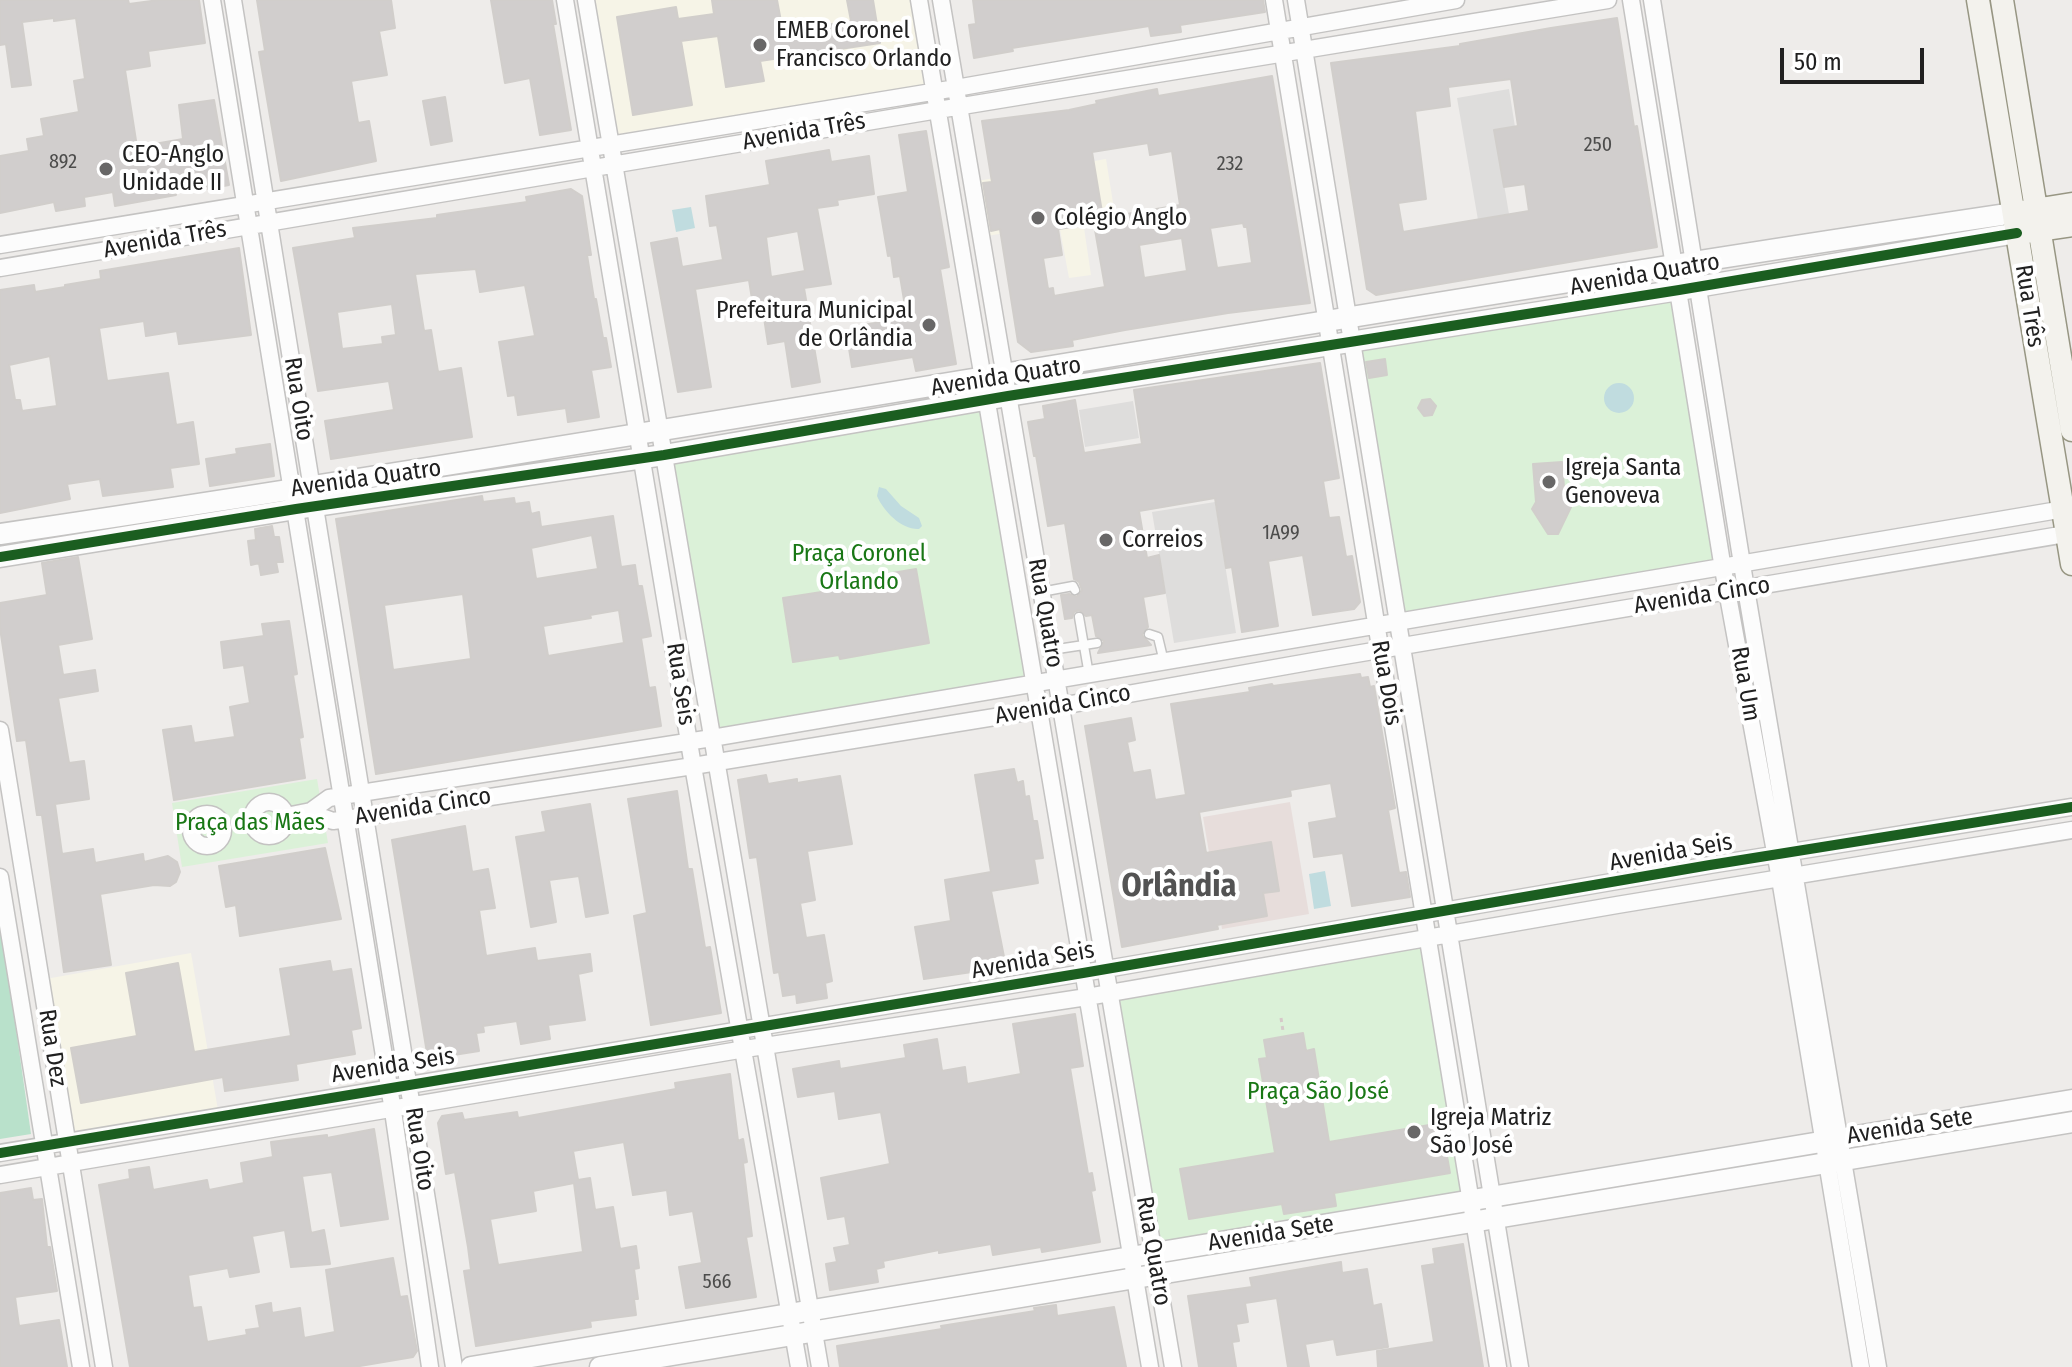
<!DOCTYPE html>
<html>
<head>
<meta charset="utf-8">
<style>
  body { margin:0 }
  #map { position:relative; width:2072px; height:1367px; overflow:hidden; background:#eeecea; font-family:"Fira Sans Condensed",sans-serif }
  canvas { display:block }
  .scale { position:absolute; left:1780px; top:48px; width:144px; height:36px; box-sizing:border-box; border:4px solid #202020; border-top:0; padding-left:10px; font-size:24px; line-height:28px; white-space:nowrap; color:#202020; -webkit-text-stroke:6px #fff; paint-order:stroke }
</style>
</head>
<body>
<div id="map">
<canvas width="2072" height="1367"></canvas>
<div class="scale">50 m</div>
</div>
<script>
const ctx = document.querySelector('canvas').getContext('2d');
ctx.lineJoin = 'round';
function fill(path, color) { ctx.fillStyle = color; ctx.fill(path, 'evenodd'); }
function strokePath(path, color, width, dash) { ctx.strokeStyle = color; ctx.lineWidth = width; ctx.lineCap = dash ? 'butt' : 'round'; ctx.setLineDash(dash || []); ctx.stroke(path); }
function label(font, color, halo, rows, align = 'center') {
  ctx.font = font + ' "Fira Sans Condensed",sans-serif'; ctx.lineWidth = 8; ctx.setLineDash([]); ctx.textBaseline = 'middle'; ctx.strokeStyle = halo; ctx.fillStyle = color; for (const [text, x, y, turn = 0] of rows) {
    ctx.save(); ctx.translate(x, y); ctx.rotate((+turn || 0) * Math.PI / 180); ctx.textAlign = isNaN(turn) ? turn : align; if (halo) ctx.strokeText(text, 0, 0); ctx.fillText(text, 0, 0); ctx.restore();
  }
}
fill(new Path2D(`
  M586,0H919L935,90L611,144Z
  M1106,159L1115,215L1083,221L1091,275L1069,278L1059,224L981,237L971,182Z
  M191,953L219,1116L67,1141L40,980Z`), '#f6f4e7');
fill(new Path2D(`
  M1290,802L1309,914L1222,929L1203,817Z`), '#e7dddb');
fill(new Path2D(`
  M1678,291L1723,568L1398,622L1354,343Z
  M985,400L1033,685L712,738L664,455Z
  M317,779L328,843L182,867L172,803Z
  M1428,939L1473,1200L1154,1253L1108,993Z`), '#dbf1d8');
fill(new Path2D(`
  M0,917L31,1134L0,1139Z`), '#b9e1cb');
fill(new Path2D(`
  M1509,89L1515,127L1495,131L1509,214L1478,220L1457,98Z
  M1133,401L1139,438L1085,447L1079,410Z
  M1215,502L1236,633L1174,643L1152,512Z`), '#dedddc');
fill(new Path2D(`
  M691,207L695,228L676,232L672,210Z
  M1604 398a15 15 0 1 1 30 0a15 15 0 1 1-30 0Z
  M879,487L886,489L901,506L919,518L922,526L919,529C902,530 884,512 877,496Z
  M1325,871L1331,906L1314,909L1309,874Z`), '#c0dcdf');
const building = new Path2D(`
  M0,0H128L129,4L159,0H199L205,43L148,51L150,66L125,70L137,147L183,139L179,105L214,100L229,185L207,189L205,178L175,183L176,195L115,206L113,192L84,197L85,206L56,211L54,202L0,213V156L29,151L27,139L44,136L41,119L79,112L74,81L85,79L76,18L54,21V18L22,22L31,85L12,87L6,44L0,45Z
  M257,0H391L395,28L379,31L387,75L351,81L358,123L369,121L376,161L281,181L259,52L265,51Z
  M491,0H552L556,24H553L571,130L540,135L530,78L505,83Z
  M712,0H777L783,32L851,21L847,0H873L880,43L760,61L764,81L726,87L718,36L681,41L692,105L633,115L617,17L676,7L678,19L714,14Z
  M973,0H1263L1265,12L1180,25L1181,32L1151,36L1149,26L1012,48L1013,51L974,58L969,25L976,24Z
  M1617,18L1634,127L1637,126L1657,247L1376,295L1367,289L1331,63L1460,46V44L1551,28ZM1511,79L1518,126L1494,130L1504,187L1525,184L1529,211L1403,232L1398,203L1426,199L1415,111L1450,106L1448,87Z
  M1272,76L1310,303L1228,313L1125,330L1072,340L1073,346L1031,352L1018,342L1000,229L991,231L983,183L992,182L982,121L1069,110L1097,104L1096,101L1157,89L1158,96ZM1148,143L1150,155L1172,151L1180,205L1103,218L1092,152ZM1243,223L1244,227H1247L1252,263L1217,268L1210,228ZM1094,224L1105,287L1054,296L1053,288L1048,289L1043,258L1062,255L1058,229ZM1182,238L1187,271L1144,278L1139,245Z
  M445,97L452,141L431,145L423,101Z
  M926,131L949,267L940,269L956,364L916,371L913,357L852,367L847,336L858,334L856,326L907,318L900,276L894,277L891,255L888,256L878,197L908,192L899,135Z
  M829,150L831,162L869,156L874,194L837,200L838,205L817,208L831,284L804,288L820,382L792,387L785,341L768,344L763,311L754,312L749,280L695,289L711,387L678,392L651,243L677,238L682,267L723,260L717,225L710,226L706,196L770,185L766,161ZM798,231L805,271L771,277L766,237Z
  M571,189L582,196L591,255H587L594,299H596L603,338H606L611,367L591,370L599,417L568,422L566,408L518,415L515,395L508,396L499,342L535,336L525,285L480,292L476,269L415,274L424,331L431,330L438,372L461,368L472,437L331,459L325,421L394,410L389,381L318,391L293,248L355,238L353,228L437,218V215L527,202L526,197ZM392,304L396,335L382,337L383,344L342,349L337,312Z
  M239,248L251,335L179,344L177,331L146,336L144,321L99,328L107,381L168,373L176,425L193,422L199,464L170,468L173,487L103,496L100,479L67,484L70,499L0,513V290L34,285L35,292L65,287V285L101,279L100,271ZM50,356L57,406L22,411L20,400H15L9,365Z
  M1385,359L1387,375L1369,378L1366,362Z
  M1320,363L1339,478L1323,481L1329,518L1339,517L1346,557L1352,556L1360,602L1354,609L1313,615L1303,555L1268,561L1278,626L1242,632L1232,567L1226,568L1215,498L1139,511L1147,558L1159,555L1165,593L1143,597L1148,627L1142,635L1151,645L1098,653L1104,641L1096,636L1092,615L1086,616L1079,610L1074,612L1072,618L1065,619L1061,595L1069,594L1077,597L1082,590L1079,582L1074,579L1065,523L1048,526L1036,455L1034,456L1028,422L1045,419L1043,406L1075,400L1084,453L1142,444L1134,390Z
  M1430,399L1436,406L1432,415L1424,416L1418,408L1422,400Z
  M270,444L274,476L210,486L206,459L237,454L236,449Z
  M1562,462L1565,500L1571,507L1558,534H1548L1532,509L1536,502L1533,464Z
  M482,496L483,502L514,498L515,504L529,502L531,514L539,512L541,527L613,516L621,567L635,565L638,586H642L651,636L641,638L649,688L655,687L661,726L376,774L336,519ZM592,535L598,569L536,579L531,548ZM463,594L471,659L393,670L384,605ZM619,610L624,643L548,656L543,626L591,618L590,615Z
  M272,526L274,537H279L283,562H276L278,572L261,575L259,563L251,565L248,541L256,540L255,529Z
  M78,557L92,639L58,645L63,675L95,670L98,691L58,698L69,763L84,761L89,799L55,804L62,854L93,849L95,863L143,854L144,862L168,856L177,862L180,872L176,882L170,886L154,885L100,894L111,965L64,972L42,815H37L26,740L17,741L0,628V603L47,595L42,563Z
  M916,569L929,643L840,659L839,655L793,662L783,598L828,591L827,584Z
  M289,621L297,674L293,675L303,737L299,738L305,778L174,800L163,730L191,726L194,743L235,737L230,707L250,703L244,665L224,668L221,642L264,636L262,624Z
  M1360,674L1361,678L1368,677L1370,687L1374,686L1395,808L1388,810L1399,873L1406,872L1410,897L1352,906L1343,853L1314,857L1309,823L1337,818L1331,783L1290,790L1291,796L1199,812L1206,853L1271,842L1279,891L1263,893L1267,916L1217,925L1218,929L1122,947L1085,726L1131,718L1135,740L1127,742L1133,773L1150,770L1155,800L1186,795L1171,704L1250,692L1249,688L1272,684L1273,686Z
  M1014,769L1017,783L1023,781L1025,797L1029,796L1033,821H1037L1043,858L1034,859L1038,883L991,891L1006,967L924,979L915,927L951,921L945,880L991,872L975,775Z
  M766,775L768,784L797,779V783L840,776L852,844L807,851L815,900L800,903L806,938L824,935L832,981L825,983L827,998L797,1003L796,994L783,996L779,972L774,973L757,857L750,858L738,780Z
  M677,791L688,869H692L705,948L710,947L721,1013L651,1025L634,916L647,913L628,799Z
  M590,804L608,913L586,917L579,876L549,880L556,922L531,927L516,837L546,832L542,812Z
  M465,826L472,872L488,869L495,908L479,910L486,956L535,948L537,961L590,954L592,971L578,974L585,1020L548,1025L550,1039L521,1044L517,1021L483,1026L484,1032L476,1033L479,1051L428,1059L392,840Z
  M325,848L341,919L240,936L236,905L226,907L219,866Z
  M330,961L332,972L351,969L361,1028L351,1030L355,1054L296,1064L298,1080L225,1091L223,1077L81,1103L71,1048L137,1036L126,973L178,963L194,1052L291,1036L280,969Z
  M1075,1014L1083,1066L1070,1068L1088,1174L1092,1173L1095,1190L1091,1191L1100,1242L1042,1252L1041,1247L993,1255L991,1244L939,1253V1250L883,1261L884,1267L876,1269L878,1282L830,1290L826,1264L837,1262L834,1248L850,1245L845,1216L828,1219L821,1178L890,1164L881,1112L839,1119L835,1091L798,1097L793,1069L839,1061L840,1069L906,1058L904,1045L937,1039L942,1071L965,1067L967,1084L1021,1074L1013,1024Z
  M1303,1033L1306,1051L1314,1049L1329,1142L1441,1123L1450,1173L1334,1193L1336,1206L1284,1214L1282,1204L1189,1219L1180,1169L1275,1153L1259,1059L1267,1058L1264,1040Z
  M730,1074L738,1141L743,1139L747,1162L743,1163L752,1236L746,1237L756,1297L686,1308L679,1267L702,1263L693,1211L670,1215L667,1190L633,1195L624,1142L573,1151L578,1180L590,1178L595,1210L613,1207L620,1249L636,1246L639,1268L634,1269L638,1299H634L636,1315L590,1321L591,1327L476,1346L464,1271L471,1270L468,1247L455,1172L446,1174L438,1123L442,1116L462,1113L464,1120L517,1112L518,1118L676,1089L675,1083ZM574,1183L583,1252L498,1265L490,1219L536,1211L533,1191Z
  M374,1129L388,1219L341,1226L332,1172L302,1176L311,1233L324,1230L330,1264L291,1267L285,1230L252,1236L259,1272L230,1277L228,1268L188,1275L193,1308L201,1307L207,1342L247,1335L246,1330L260,1328L256,1306L271,1303L272,1313L300,1308L304,1338L335,1332L326,1270L393,1258L400,1297L407,1296L417,1351L413,1357L354,1367H130L99,1185L130,1179L129,1170L149,1167L153,1190L207,1180L209,1190L244,1183L241,1163L273,1157L271,1142L327,1135V1138Z
  M31,1188L33,1200L42,1199L47,1247H50L57,1291L15,1297L19,1326L59,1320L67,1367H0V1193Z
  M1463,1244L1483,1367H1378L1377,1351L1434,1342L1422,1266L1435,1264L1433,1249Z
  M1341,1262L1342,1273L1367,1269L1373,1306L1381,1304L1388,1347L1337,1355L1334,1339L1305,1344L1309,1367H1288L1277,1298L1245,1303L1248,1322L1236,1324L1239,1341L1232,1342L1236,1367H1199L1188,1296L1252,1287L1250,1278Z
  M1056,1305L1057,1316L1114,1307L1126,1367H840L837,1346L942,1329L941,1326L1035,1311L1034,1308Z`);
fill(building, '#d1cecd');
strokePath(building, '#d1cecb', 2);
const service = new Path2D(`
  M1041,592L1073,586L1075,590
  M1079,617L1089,675
  M1149,634L1158,637L1164,662
  M1051,650L1097,643`);
const minor = new Path2D(`
  M212,0L393,1111L430,1367
  M233,0L454,1367
  M565,0L693,766L799,1367
  M586,0L820,1367
  M919,0L1150,1367
  M941,0L1173,1367
  M1274,0L1498,1367
  M1296,0L1520,1367
  M1631,0L1723,569L1780,879L1861,1367
  M1652,0L1746,589L1878,1367
  M0,245L956,88L1456,0
  M0,268L938,110L1608,0
  M0,730L104,1367
  M252 819a17 17 0 1 1 34 0a17 17 0 1 1-34 0Z
  M308,812L333,821L693,766L1038,710L1320,660L2072,533
  M191 830a16 16 0 1 1 32 0a16 16 0 1 1-32 0Z
  M286,816L311,811L329,798L712,738L2070,508
  M0,877L81,1367
  M0,1153L1083,973L1710,865L2072,807
  M0,1175L745,1049L1087,997L1617,905L2072,830`);
const tertiary = new Path2D(`
  M0,534C672,434 1341,313 2014,213
  M0,557L296,509L664,455L1008,396L1679,290L2017,233
  M471,1367L2072,1100
  M600,1367L2072,1122`);
const secondary = new Path2D(`
  M1978,0L2072,564
  M2002,0L2072,430
  M2022,212L2072,204
  M2026,232L2072,225`);
strokePath(service, '#c4c3c2', 11);
strokePath(minor, '#c4c3c2', 19);
strokePath(tertiary, '#c4c3c2', 23);
strokePath(secondary, '#979683', 25);
strokePath(new Path2D(`
  M1281,1018L1283,1031`), '#d6c9c9', 3, [4, 4]);
strokePath(service, '#fcfcfc', 8);
strokePath(minor, '#fcfcfc', 16);
strokePath(tertiary, '#fcfcfc', 20);
strokePath(secondary, '#f3f2ed', 22);
strokePath(new Path2D(`
  M0,557L296,509L664,455L1008,396L1679,290L2017,233
  M0,1153L1083,973L1710,865L2072,807`), '#1b5e20', 10);
for (const [x, y, r, color] of [
  [760,45,8,"#686767"],
  [106,169,8,"#686767"],
  [1038,218,8,"#686767"],
  [929,325,8,"#686767"],
  [1549,482,8,"#686767"],
  [1106,540,8,"#686767"],
  [1414,1132,8,"#686767"]
]) { const dot = new Path2D(); dot.arc(x, y, r, 0, 2 * Math.PI); ctx.fillStyle = color; ctx.fill(dot); strokePath(dot, '#fff', 3); }
label('20px', '#4c4c4b', null, [
  ["250",1598,145],
  ["892",63,162],
  ["232",1230,164],
  ["1A99",1281,533],
  ["566",717,1282]
]);
label('24px', '#202020', '#fff', [
  ["EMEB Coronel",776,31],
  ["Francisco Orlando",776,59],
  ["CEO-Anglo",122,155],
  ["Unidade II",122,183],
  ["Colégio Anglo",1054,218],
  ["Prefeitura Municipal",913,311,"right"],
  ["de Orlândia",913,339,"right"],
  ["Igreja Santa",1565,468],
  ["Genoveva",1565,496],
  ["Correios",1122,540],
  ["Igreja Matriz",1430,1118],
  ["São José",1430,1146]
], 'left');
label('24px', '#202020', '#fff', [
  ["Avenida Três",804,132,-10],
  ["Avenida Três",165,240,-10],
  ["Avenida Quatro",1645,275,-10],
  ["Rua Três",2029,306,81],
  ["Avenida Quatro",1006,377,-9],
  ["Rua Oito",298,399,81],
  ["Avenida Quatro",366,479,-8],
  ["Avenida Cinco",1702,596,-9],
  ["Rua Quatro",1045,613,80],
  ["Rua Dois",1386,683,80],
  ["Rua Seis",680,684,81],
  ["Rua Um",1745,684,80],
  ["Avenida Cinco",1063,705,-10],
  ["Avenida Cinco",423,807,-9],
  ["Avenida Seis",1671,853,-10],
  ["Avenida Seis",1033,961,-10],
  ["Rua Dez",52,1048,81],
  ["Avenida Seis",393,1066,-9],
  ["Avenida Sete",1910,1127,-9],
  ["Rua Oito",419,1149,81],
  ["Avenida Sete",1271,1234,-9],
  ["Rua Quatro",1153,1251,80]
]);
label('24px', '#197715', '#fff', [
  ["Praça Coronel",859,554],
  ["Orlando",859,582],
  ["Praça das Mães",250,823],
  ["Praça São José",1318,1092]
]);
label('bold 32px', '#535353', '#fff', [
  ["Orlândia",1179,887]
]);
</script>
</body>
</html>
